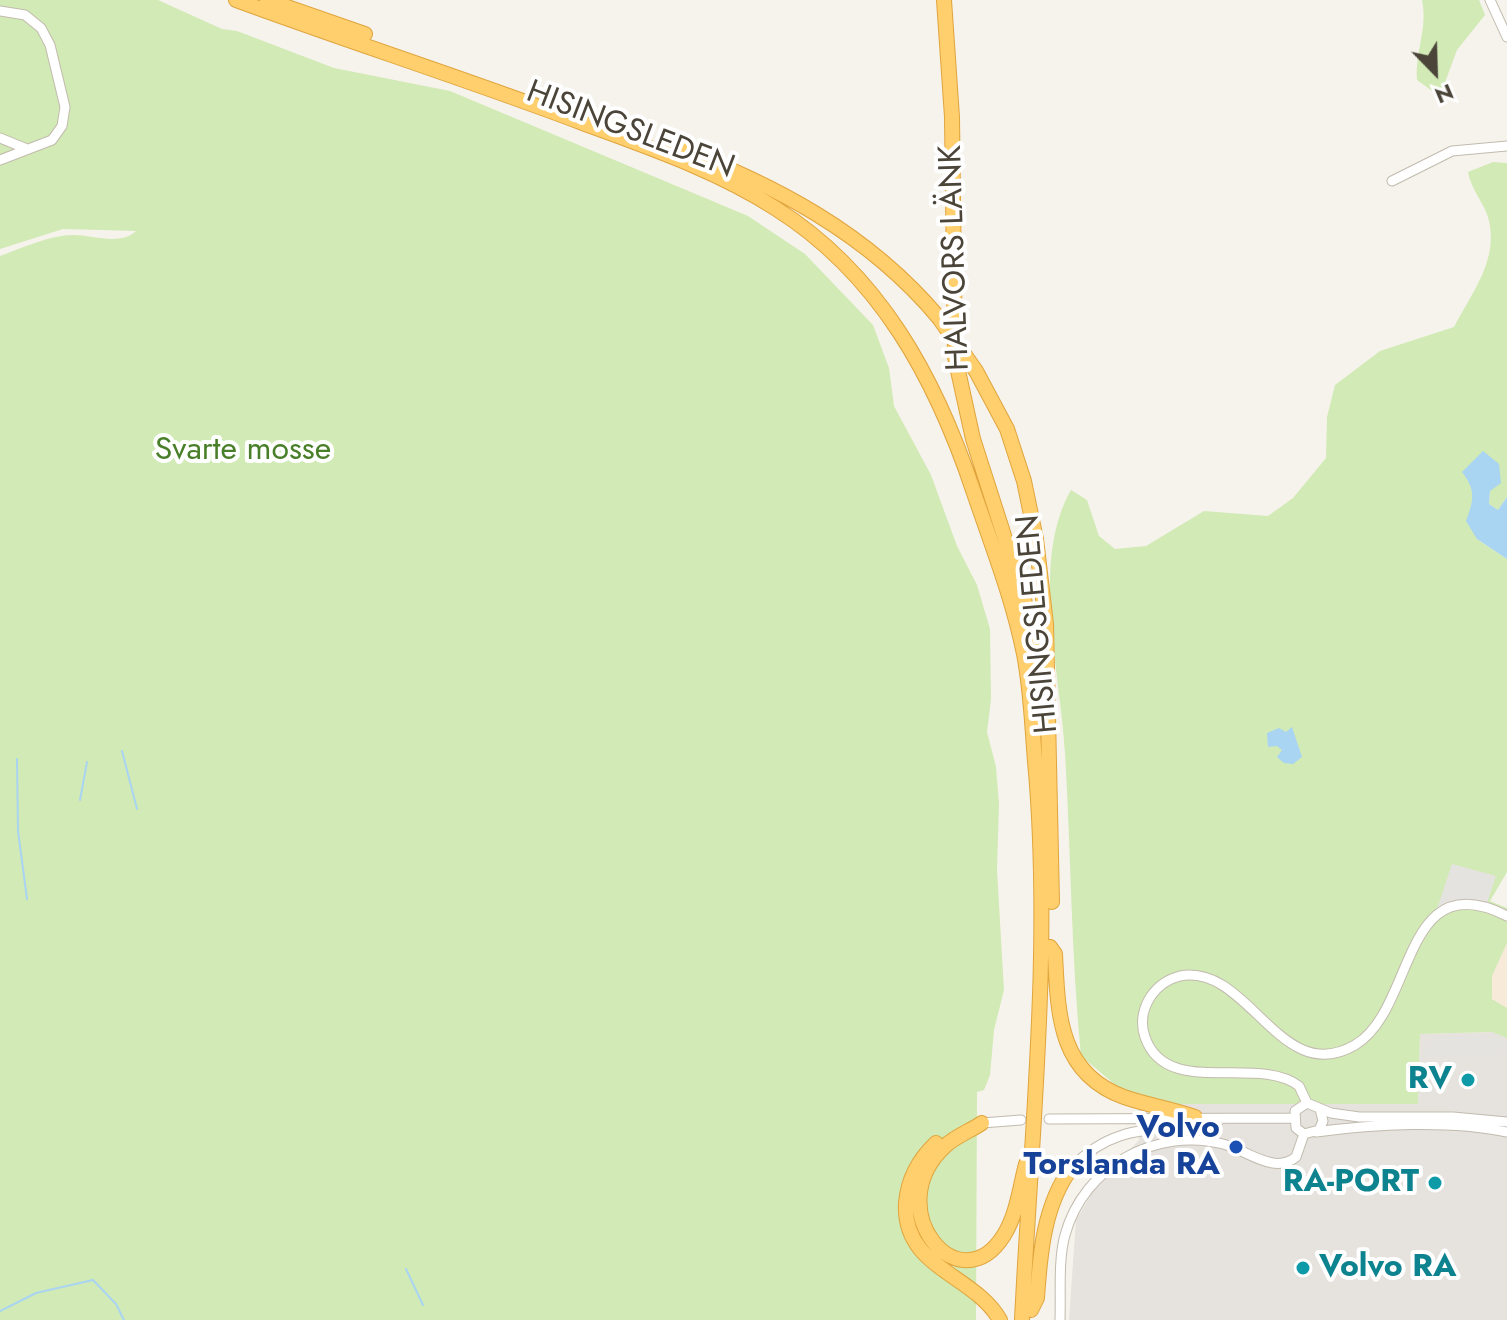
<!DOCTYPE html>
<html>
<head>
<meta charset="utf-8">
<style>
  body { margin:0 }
  #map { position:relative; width:1507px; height:1320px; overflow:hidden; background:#f6f3ec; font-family:Jost,sans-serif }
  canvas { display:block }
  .north { position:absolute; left:1395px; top:32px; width:80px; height:80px; -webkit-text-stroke:6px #fff; paint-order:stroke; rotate:157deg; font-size:22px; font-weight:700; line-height:32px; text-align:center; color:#4b4439 }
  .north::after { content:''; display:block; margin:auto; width:28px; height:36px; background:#4b4439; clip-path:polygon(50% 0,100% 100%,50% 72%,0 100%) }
</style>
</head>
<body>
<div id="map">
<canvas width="1507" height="1320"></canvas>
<div class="north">N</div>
</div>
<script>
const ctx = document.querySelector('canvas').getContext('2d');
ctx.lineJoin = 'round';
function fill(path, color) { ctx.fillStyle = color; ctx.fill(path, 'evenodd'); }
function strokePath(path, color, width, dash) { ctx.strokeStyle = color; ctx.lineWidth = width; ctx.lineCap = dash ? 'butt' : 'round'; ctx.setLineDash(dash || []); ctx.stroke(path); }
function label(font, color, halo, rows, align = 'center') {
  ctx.font = font + ' Jost,sans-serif'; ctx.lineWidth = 8; ctx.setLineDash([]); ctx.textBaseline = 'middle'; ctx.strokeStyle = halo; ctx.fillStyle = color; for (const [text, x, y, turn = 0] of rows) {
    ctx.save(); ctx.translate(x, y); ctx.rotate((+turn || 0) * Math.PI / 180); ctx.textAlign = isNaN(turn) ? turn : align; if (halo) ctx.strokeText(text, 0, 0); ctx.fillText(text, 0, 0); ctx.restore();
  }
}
fill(new Path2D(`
  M1507,943V1008L1492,999V976Z`), '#f7ead8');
fill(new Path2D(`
  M1493,1032L1507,1038V1320H1069L1076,1220L1095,1188L1139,1140L1138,1104L1418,1103L1420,1034Z`), '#e6e2dd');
fill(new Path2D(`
  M0,0H158L222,29L237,31L334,68L450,91L748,216L805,254L873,325L889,368L894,406L931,475L957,546L977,585L990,629L991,699L987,732L996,767L999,804L997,870L1004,990L994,1030L990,1075L984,1090L977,1092L976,1320H0V256C23,248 49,235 74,235C92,235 121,246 136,231L63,229L0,249Z
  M1422,0H1479L1485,15L1457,50L1443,88L1435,93L1417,80C1415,50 1428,30 1422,0Z
  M1493,162L1507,163V497L1498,510L1489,504L1490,491L1472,485L1477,539L1507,559V872L1490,901L1507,908V943L1492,976V999L1507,1008V1038L1492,1032L1420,1034L1418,1104H1138L1081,1056C1071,955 1071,854 1065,753C1061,673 1030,561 1071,490L1087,500L1099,536L1115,549L1146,546L1204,511L1268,516L1293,498L1326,458L1327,417L1335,385L1380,351L1454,327C1472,292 1500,259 1488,217C1483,202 1471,189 1468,172Z`), '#d2eab5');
fill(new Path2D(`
  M1452,864L1496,876L1487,903L1460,900L1437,909Z
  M1481,1036L1496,1038L1507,1044V1052L1496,1056L1423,1057L1424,1046L1433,1037Z`), '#e5e3e0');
fill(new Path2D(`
  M1483,451L1499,464L1501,483L1490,491L1489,504L1498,510L1507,497V559L1477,539L1466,521C1474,500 1476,490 1462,472Z
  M1292,727L1302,757L1293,764L1284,763L1277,757L1282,750L1277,746L1268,747L1267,733L1279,728L1286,732Z`), '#a9d4f2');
strokePath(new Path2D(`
  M122,751L137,809
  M17,759L18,831L27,899
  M80,800L87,762
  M406,1269L423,1305
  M0,1311L36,1293L93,1280L116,1304L124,1320`), '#a9d4f2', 2);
const minor = new Path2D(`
  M1490,0L1507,37
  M0,11L25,15L41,28L50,45L65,107L62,126L52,140L0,160
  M0,138L27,149
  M1392,181L1452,151L1507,146
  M1307,1103L1299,1086C1257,1054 1166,1099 1145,1037C1140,1023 1143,1008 1151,996C1158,986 1168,979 1180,976C1249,963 1280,1089 1355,1045C1416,1009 1401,862 1507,916
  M1320,1109L1323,1121L1319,1130L1304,1134L1296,1128L1295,1111L1307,1103L1331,1113L1359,1117H1453L1507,1122
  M1049,1119L1292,1118
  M982,1123L1021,1120
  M1316,1132C1374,1124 1450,1120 1507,1132
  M1072,1167C1119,1119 1159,1134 1218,1122
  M1060,1320C1061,1293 1058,1260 1065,1235C1084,1166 1156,1127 1223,1144C1247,1150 1274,1175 1296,1157L1304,1134`);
const highway = new Path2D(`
  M236,0C350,42 466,79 580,122C647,147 714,169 775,208C880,274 936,379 974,493C992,546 1013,599 1024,654C1031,690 1032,725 1035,761C1052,947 1031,1133 1022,1320
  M267,0L365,34
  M944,0L952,117L955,357L973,439L1024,598L1035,669
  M670,145C772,183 868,233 939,318
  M976,371L1007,429L1024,481L1036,539L1046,624L1052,902
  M1050,947L1055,954C1058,1013 1058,1073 1124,1097C1147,1105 1172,1109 1195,1117
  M982,1123C970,1131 956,1136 945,1146C878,1208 959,1307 1004,1235C1017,1214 1020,1187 1026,1164
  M936,1143C919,1159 908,1179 906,1203C902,1268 974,1274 1000,1320
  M1031,1310L1037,1298C1040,1253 1044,1204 1072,1167`);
strokePath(minor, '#c2bbae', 11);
strokePath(highway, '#e0a43c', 16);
strokePath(minor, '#fff', 9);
strokePath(highway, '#ffcf6e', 14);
const highwayBridge = new Path2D(`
  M939,318L976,371`);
strokePath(highwayBridge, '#e0a43c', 16, []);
strokePath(highwayBridge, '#ffcf6e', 14);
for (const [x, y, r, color] of [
  [1468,1080,8,"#0f9aa8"],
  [1236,1147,8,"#1a4fb4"],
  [1435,1183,8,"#0f9aa8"],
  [1303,1268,8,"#0f9aa8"]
]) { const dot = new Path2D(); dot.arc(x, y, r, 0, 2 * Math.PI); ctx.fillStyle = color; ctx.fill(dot); strokePath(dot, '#fff', 3); }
label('32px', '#4b4439', '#fff', [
  ["HISINGSLEDEN",630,131,21],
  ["HALVORS LÄNK",956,258,-92],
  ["HISINGSLEDEN",1039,624,-95]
]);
label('32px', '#4a7f2a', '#fff', [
  ["Svarte mosse",243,451]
]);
label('bold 32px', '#0d838f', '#fff', [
  ["RV",1452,1080],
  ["RA-PORT",1419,1183],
  ["Volvo RA",1319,1268,"left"]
], 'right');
label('bold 32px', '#164399', '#fff', [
  ["Volvo",1220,1129],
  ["Torslanda RA",1220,1166]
], 'right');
</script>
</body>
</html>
